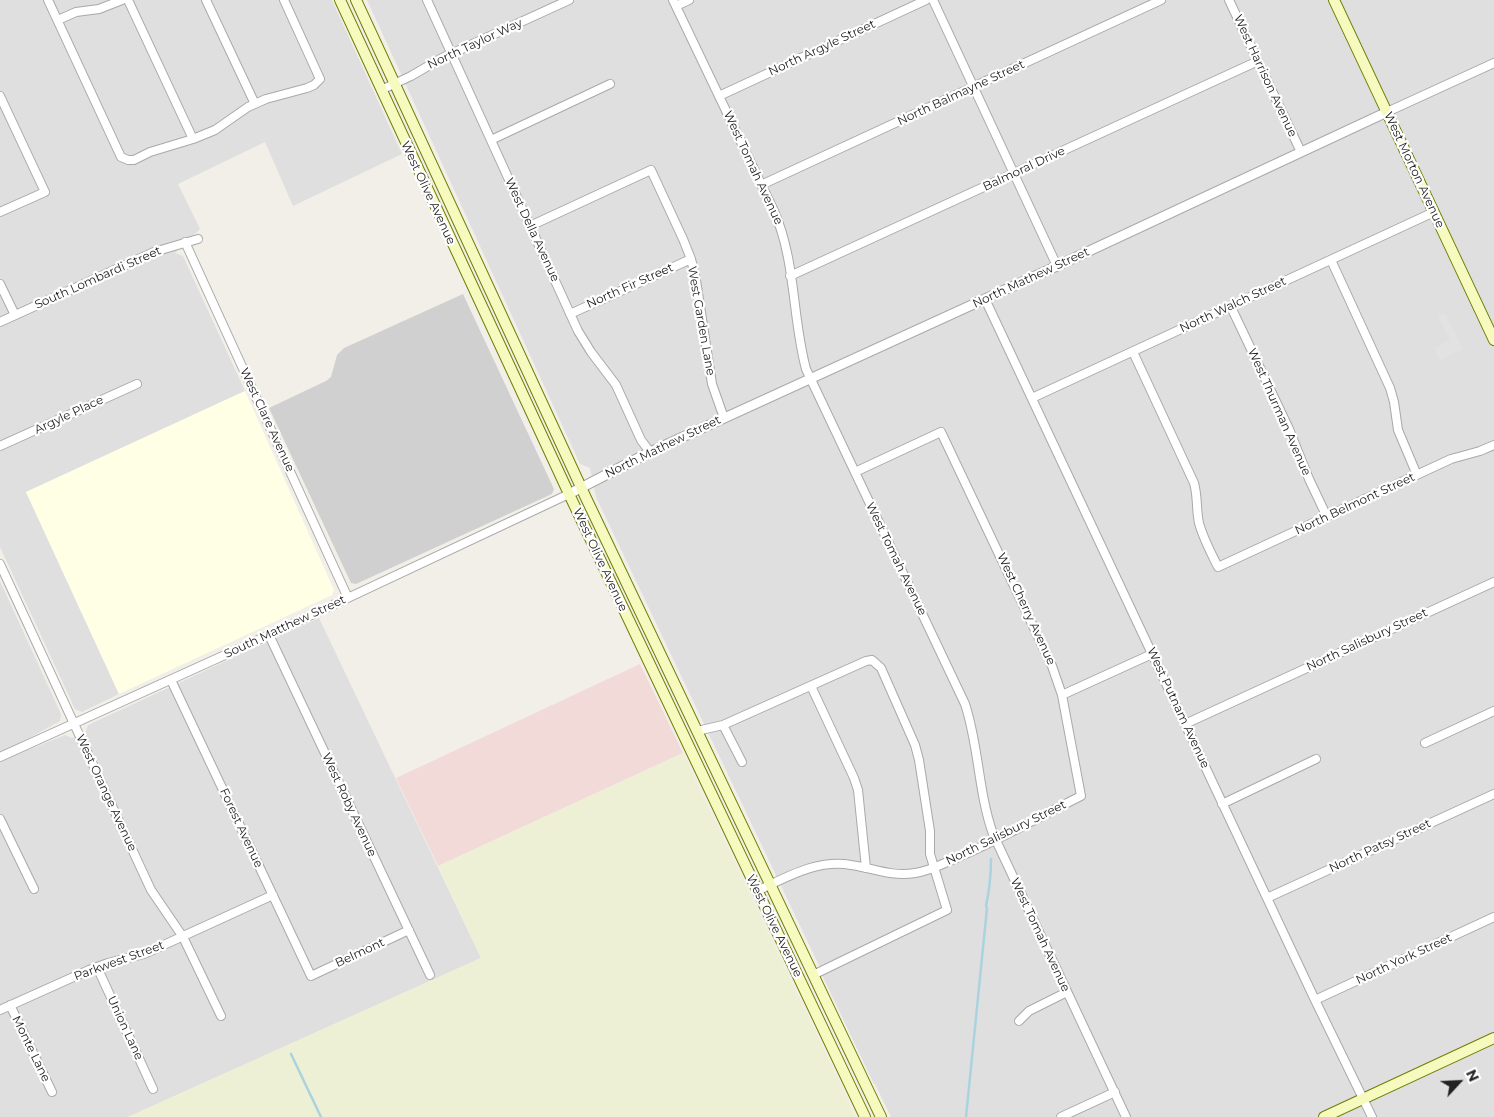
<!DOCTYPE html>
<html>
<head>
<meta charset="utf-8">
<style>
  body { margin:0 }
  #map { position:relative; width:1494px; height:1117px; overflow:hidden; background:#f2efe9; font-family:Montserrat,sans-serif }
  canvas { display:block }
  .north { position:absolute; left:1434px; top:1057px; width:50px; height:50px; -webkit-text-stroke:4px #fff; paint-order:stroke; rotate:65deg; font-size:14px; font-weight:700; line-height:20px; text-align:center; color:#222 }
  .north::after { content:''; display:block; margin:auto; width:18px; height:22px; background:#222; clip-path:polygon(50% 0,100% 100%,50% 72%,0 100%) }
</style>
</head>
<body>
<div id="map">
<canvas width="1494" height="1117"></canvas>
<div class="north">N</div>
</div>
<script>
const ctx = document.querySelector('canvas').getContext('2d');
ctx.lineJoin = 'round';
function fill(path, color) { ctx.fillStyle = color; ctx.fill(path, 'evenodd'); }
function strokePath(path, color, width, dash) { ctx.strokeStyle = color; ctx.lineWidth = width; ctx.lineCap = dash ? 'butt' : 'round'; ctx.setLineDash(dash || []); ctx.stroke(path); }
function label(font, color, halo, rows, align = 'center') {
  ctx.font = font + ' Montserrat,sans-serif'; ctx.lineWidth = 4.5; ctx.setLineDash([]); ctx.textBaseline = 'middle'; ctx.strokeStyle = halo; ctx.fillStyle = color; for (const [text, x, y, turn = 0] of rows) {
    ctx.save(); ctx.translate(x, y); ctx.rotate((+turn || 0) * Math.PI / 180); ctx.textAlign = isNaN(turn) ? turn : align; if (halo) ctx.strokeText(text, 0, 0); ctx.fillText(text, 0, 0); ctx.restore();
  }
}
fill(new Path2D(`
  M0,0H332L402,154L293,206L265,142L178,184L200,229L175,253L183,256L245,391L26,492L119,694L82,712L75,709L0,547Z
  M367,0H1494V1117H891L875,1084H874L822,975L823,974L596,497L590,468L580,464Z
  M0,581L61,714L60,721L0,754Z
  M319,618L481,958L128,1117H0V761L65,735L72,738L86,731L88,725Z`), '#e0dfdf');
fill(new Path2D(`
  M640,664L683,753L438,866L396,778Z`), '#f2dad9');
fill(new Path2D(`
  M245,391L334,590L332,595L119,694L26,492Z`), '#ffffe5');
fill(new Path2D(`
  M463,294L554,489L552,494L356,584L351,583L269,408L326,381L331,377L337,355L344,348Z`), '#d0d0d0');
fill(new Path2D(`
  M683,753L856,1117H128L481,958L438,866Z`), '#eef0d5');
fill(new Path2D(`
  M1445,313L1463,349L1440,360L1434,348L1450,340L1438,316Z`), '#e2e2e2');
strokePath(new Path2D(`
  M291,1054L321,1117
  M966,1117L987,908L986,906C989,892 991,873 991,859`), '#aad3df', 2.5);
const minor = new Path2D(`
  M48,0L121,157L128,160H134L150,152L193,139L215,130L248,107L266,99L307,88L314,85L320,79L284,0
  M128,0L193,139
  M206,0L255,104
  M427,0L578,331L591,352L616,385L641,440L650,452
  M673,0L774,211C796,261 792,317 806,369L965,704C979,746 978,792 993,834L1126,1117
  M933,0L1057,266
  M1229,0L1301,152
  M676,6L689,0
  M58,20L76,12L99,9L122,0
  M381,90L411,76L442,58L569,0
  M0,96L45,192L0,212
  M719,96L926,0
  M1387,112L1494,63
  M491,140L610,84
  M761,185L1161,0
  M530,226L651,170L683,239L691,259L696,280L712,384L724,418
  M185,242L348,598
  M1331,260L1390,388L1394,402L1398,430L1417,475
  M790,276L1258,61
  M0,284L15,315
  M985,299L1315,1000L1372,1117
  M1231,307L1289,429L1309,479L1327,517
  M570,314L691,259
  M0,322L154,252L198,239
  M1133,352L1194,483C1198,497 1196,510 1199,523C1203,538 1211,553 1218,567L1451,459L1480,451L1494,445
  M1032,398L1434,212
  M0,446L137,384
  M0,564L151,890L183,937L221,1016
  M269,635L430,975
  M171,680L311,976L409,930
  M811,686L854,778L858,790L866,868
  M1062,695L1152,654
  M1185,724L1494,582
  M723,725L742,762
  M697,731L723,725L866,661L872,660L881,668L915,745L919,760L930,831V854L947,910L813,975
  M1425,743L1494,711
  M0,757L269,635L569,494
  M1222,804L1316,759
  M0,819L34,889
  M757,891C787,877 817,859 851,865C873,868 891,877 915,873C931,871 946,862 961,856C1002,838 1041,816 1081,796L1062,695L1052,666L941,432L855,472
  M1267,898L1494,794
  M97,967L153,1089
  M1315,1000L1494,917
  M10,1005L52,1092
  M0,1010L89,970L108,963L144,954L273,895
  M1019,1021L1029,1011L1067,992
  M1061,1117L1115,1092`);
const tertiary = new Path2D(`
  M569,494L650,452L1057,266L1387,112`);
const secondary = new Path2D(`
  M340,0L569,494L865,1117
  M356,0L586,498L881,1117
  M1334,0L1494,340
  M1324,1117L1494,1038`);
strokePath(minor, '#a9a9a9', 10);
strokePath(tertiary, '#a9a9a9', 11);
strokePath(secondary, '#707d05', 12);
strokePath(minor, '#fff', 8);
strokePath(tertiary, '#fff', 9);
strokePath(secondary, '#f7fabf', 10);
label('12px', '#222', '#fff', [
  ["North Taylor Way",475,44,-25],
  ["North Argyle Street",822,48,-25],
  ["West Harrison Avenue",1265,76,65],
  ["North Balmayne Street",961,93,-25],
  ["West Tomah Avenue",753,168,65],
  ["Balmoral Drive",1024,169,-25],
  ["West Morton Avenue",1414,170,65],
  ["West Olive Avenue",428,193,65],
  ["West Della Avenue",532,230,65],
  ["South Lombardi Street",98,278,-24],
  ["North Mathew Street",1031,278,-25],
  ["North Fir Street",630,286,-24],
  ["North Walch Street",1233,305,-25],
  ["West Garden Lane",701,321,80],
  ["West Thurman Avenue",1279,412,66],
  ["Argyle Place",69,415,-25],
  ["West Clare Avenue",267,420,65],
  ["North Mathew Street",663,447,-26],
  ["North Belmont Street",1355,504,-25],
  ["West Tomah Avenue",896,559,64],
  ["West Olive Avenue",600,560,65],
  ["West Cherry Avenue",1026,609,65],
  ["South Matthew Street",285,627,-25],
  ["North Salisbury Street",1367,640,-25],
  ["West Putnam Avenue",1178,708,65],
  ["West Orange Avenue",106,793,65],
  ["West Roby Avenue",349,805,65],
  ["Forest Avenue",241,828,65],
  ["North Salisbury Street",1006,833,-26],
  ["North Patsy Street",1380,846,-25],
  ["West Olive Avenue",774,926,64],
  ["West Tomah Avenue",1040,935,65],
  ["Belmont",360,953,-25],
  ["North York Street",1404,959,-25],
  ["Parkwest Street",119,961,-20],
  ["Union Lane",125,1028,65],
  ["Monte Lane",31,1049,64]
]);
</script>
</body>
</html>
